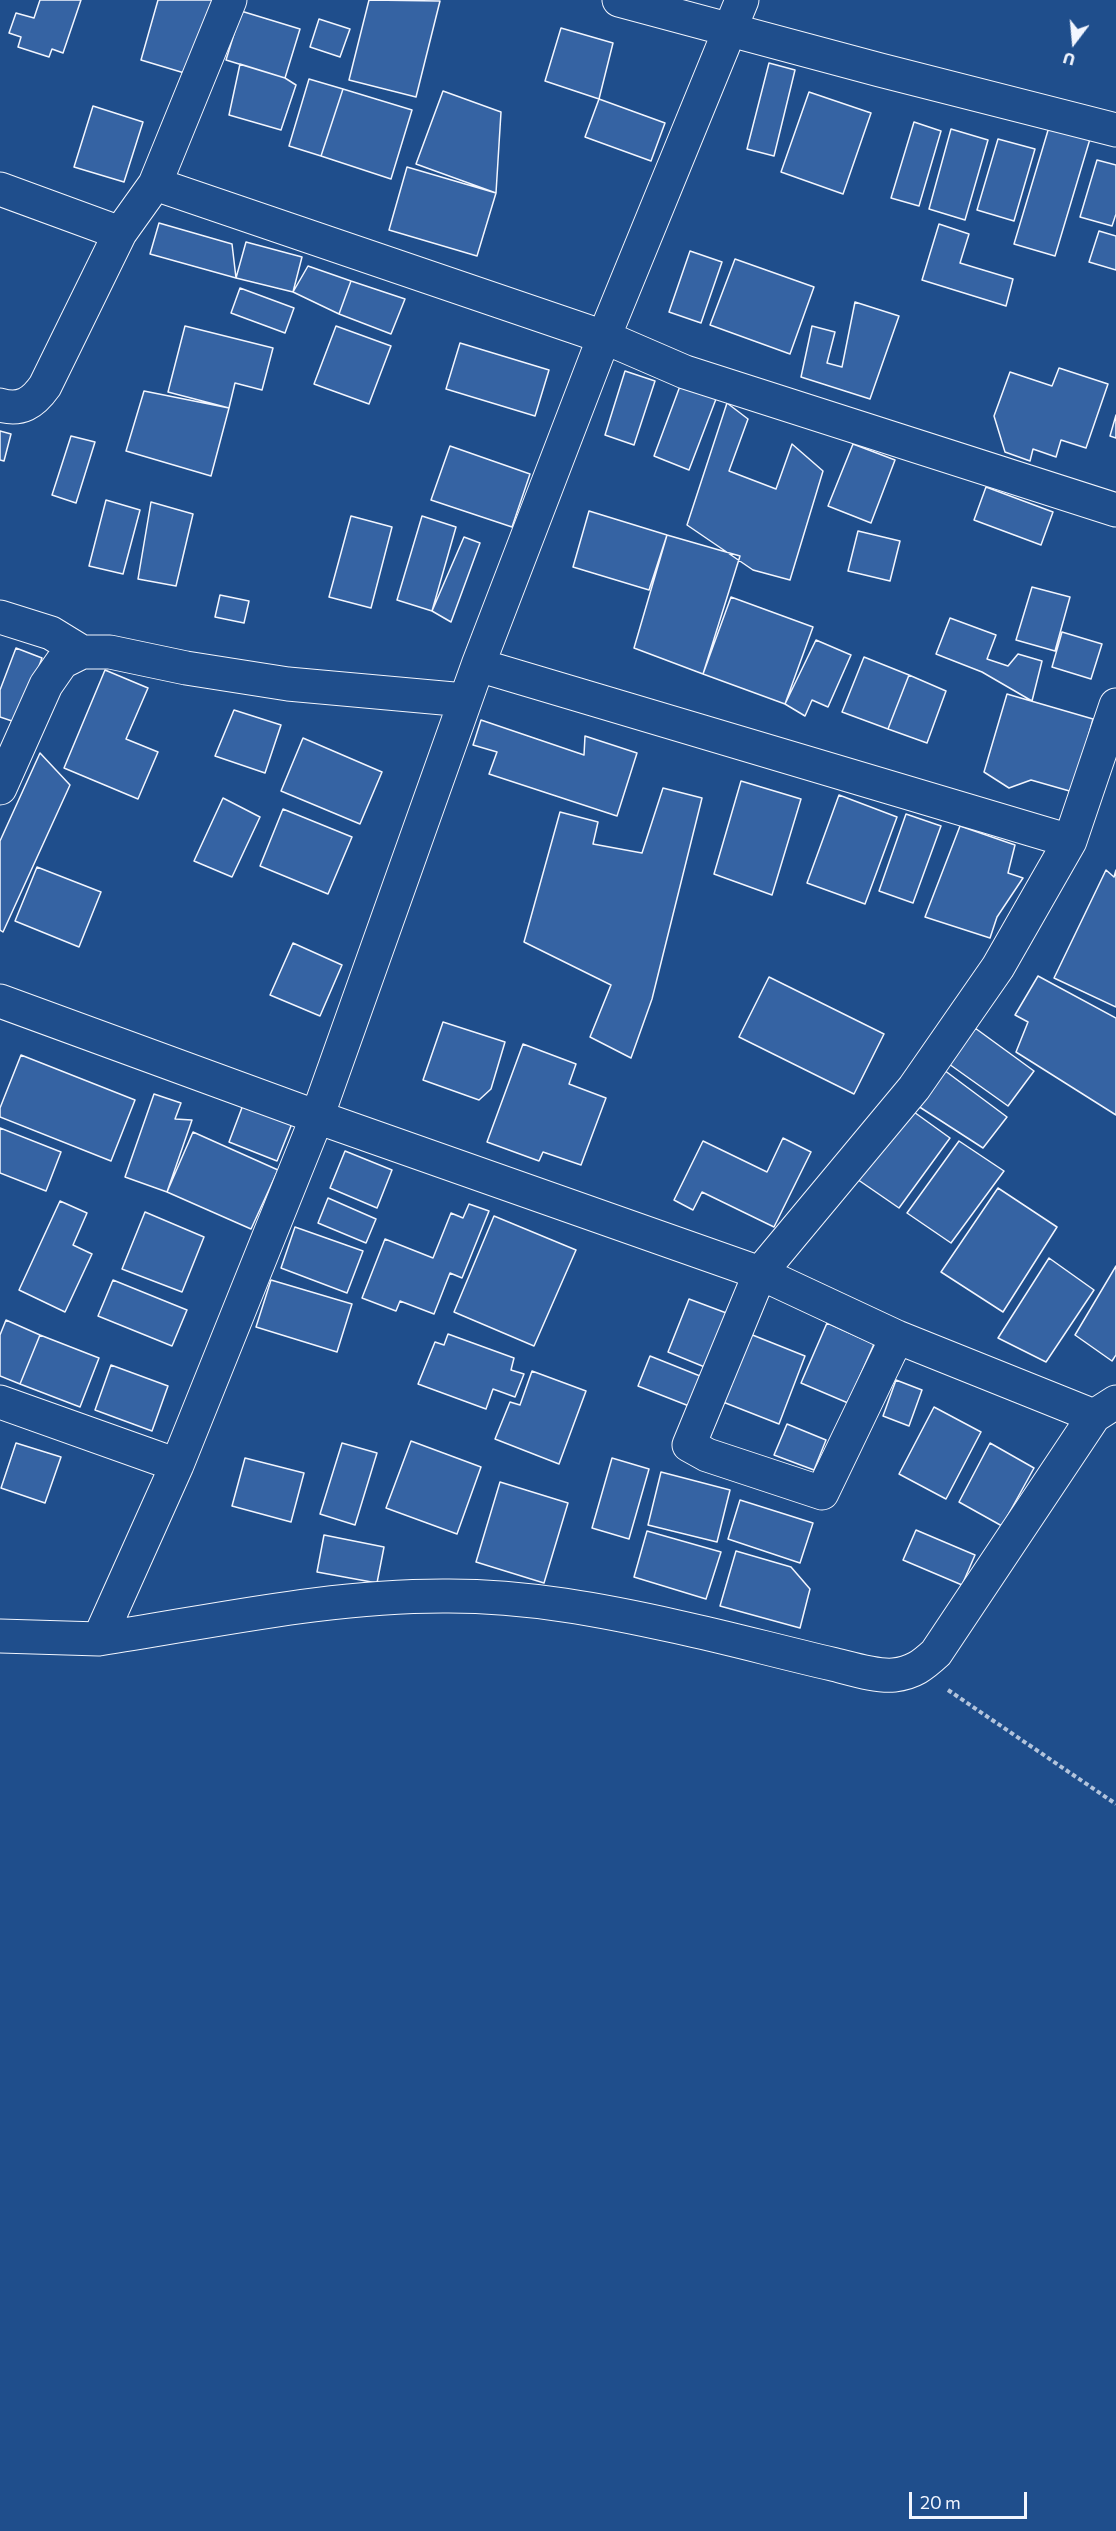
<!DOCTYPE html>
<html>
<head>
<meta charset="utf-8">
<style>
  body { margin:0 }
  #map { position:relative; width:1116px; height:2531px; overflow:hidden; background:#1f4e8c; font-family:Commissioner,sans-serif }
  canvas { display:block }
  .north { position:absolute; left:1044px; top:12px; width:60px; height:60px; -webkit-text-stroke:4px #1f4e8c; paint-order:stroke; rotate:196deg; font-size:16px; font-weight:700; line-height:24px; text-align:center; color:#f2f6ff }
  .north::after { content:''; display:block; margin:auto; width:21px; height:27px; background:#f2f6ff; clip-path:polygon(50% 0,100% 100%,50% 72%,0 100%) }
  .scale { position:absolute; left:909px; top:2492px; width:118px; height:27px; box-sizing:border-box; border:3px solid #f2f6ff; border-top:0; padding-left:8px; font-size:18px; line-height:21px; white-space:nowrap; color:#f2f6ff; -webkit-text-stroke:4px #1f4e8c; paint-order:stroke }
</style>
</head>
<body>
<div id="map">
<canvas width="1116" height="2531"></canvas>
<div class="north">U</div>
<div class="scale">20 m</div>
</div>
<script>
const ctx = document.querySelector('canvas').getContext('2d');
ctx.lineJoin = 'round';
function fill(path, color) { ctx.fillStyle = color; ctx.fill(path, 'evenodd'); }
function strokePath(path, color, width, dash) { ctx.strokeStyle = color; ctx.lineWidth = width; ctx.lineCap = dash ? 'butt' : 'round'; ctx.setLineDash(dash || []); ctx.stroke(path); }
const building = new Path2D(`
  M40,0H81L63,53L52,49L49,57L18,47L21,37L9,33L16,13L34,18Z
  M158,0H213L191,75L141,60Z
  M369,0L440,1L416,97L349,80Z
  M241,11L300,29L285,78L226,60Z
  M319,19L350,29L340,57L310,47Z
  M561,28L613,43L599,99L545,81Z
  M769,63L795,70L774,156L747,149Z
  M240,64L285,78L296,85L281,130L229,115Z
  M309,79L343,89L321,156L289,146Z
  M343,89L412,110L391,179L321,156Z
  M443,91L501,112L496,193L416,164Z
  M809,92L871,113L843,194L781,172Z
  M599,99L665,123L651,161L585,137Z
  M93,106L143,122L124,182L74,167Z
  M914,122L941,131L919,206L891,198Z
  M1049,127L1090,139L1055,256L1014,244Z
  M951,129L988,140L965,220L929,209Z
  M998,139L1035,149L1014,221L977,210Z
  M1097,160L1116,165V214L1112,226L1080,217Z
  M407,167L496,193L477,256L389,230Z
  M159,223L232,244L236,278L150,254Z
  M939,224L969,234L960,263L1013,279L1006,306L922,280Z
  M1099,231L1116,236V270L1089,262Z
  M246,242L302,257L293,292L236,278Z
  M690,251L722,262L701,323L669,312Z
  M735,259L814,287L790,354L710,325Z
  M308,266L351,281L339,314L293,292Z
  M351,281L405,299L391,334L339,314Z
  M240,288L294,308L285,333L231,313Z
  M855,302L899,316L870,399L801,377L812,326L835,332L827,363L842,367Z
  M185,326L273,348L262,390L235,383L229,408L168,392Z
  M336,326L391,346L369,404L314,384Z
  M460,343L549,370L535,416L446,389Z
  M1059,368L1108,384L1086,448L1061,440L1056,457L1033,449L1030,461L1005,452L994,416L1010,372L1052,386Z
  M625,371L655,381L634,445L605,435Z
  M683,378L716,399L689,470L654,456Z
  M144,391L229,408L211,476L126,451Z
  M727,403L748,419L729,471L776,489L792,444L823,471L790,580L753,570L687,525Z
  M1116,415V438L1110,436Z
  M0,431L11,434L4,461L0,460Z
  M71,436L95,442L76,503L52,495Z
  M853,444L895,460L871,523L828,506Z
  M450,446L530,474L512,527L431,500Z
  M986,487L1053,512L1041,545L974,520Z
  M106,500L140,510L123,574L89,566Z
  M151,502L193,514L176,586L138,579Z
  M589,511L667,535L649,590L573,567Z
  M351,516L392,527L371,608L329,597Z
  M422,516L456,527L432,611L397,600Z
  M858,531L900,541L890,581L848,571Z
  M667,535L740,556L703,674L634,648Z
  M464,537L480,543L451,622L432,611Z
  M1032,587L1070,597L1055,651L1016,640Z
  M220,595L249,601L244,623L215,617Z
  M731,597L813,627L785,704L703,674Z
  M950,618L996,635L987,659L1008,666L1018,654L1042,661L1032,701L982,672L936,654Z
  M1062,632L1102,644L1091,679L1052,667Z
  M816,640L851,655L828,707L812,700L805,716L785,704Z
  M16,648L42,658L18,723L0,717V690Z
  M864,657L909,675L888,729L842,712Z
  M105,670L148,688L126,739L158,752L138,799L64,768Z
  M909,675L946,691L927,743L888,729Z
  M1007,694L1093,719L1073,792L1031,780L1009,788L984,772Z
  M234,710L281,725L265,773L215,756Z
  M481,720L584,755L585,736L637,753L617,816L489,774L497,752L473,745Z
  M303,738L382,772L360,824L281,791Z
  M40,753L70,785L3,932L0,930V841Z
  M741,781L801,799L772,895L714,874Z
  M663,788L702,798L652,999L631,1058L590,1037L611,985L524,942L560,812L598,822L593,844L642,853Z
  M839,795L897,817L865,904L807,883Z
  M223,798L260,817L232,877L194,861Z
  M283,809L352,837L328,894L260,866Z
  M906,814L941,826L913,903L879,891Z
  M960,826L1015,845L1008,873L1023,878L997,917L990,938L925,917Z
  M37,867L101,892L79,947L15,921Z
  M1106,870L1114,877L1116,870V1007L1054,978Z
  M293,943L342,965L320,1016L270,995Z
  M1038,976L1116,1018V1115L1016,1052L1028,1022L1015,1015Z
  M769,977L884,1034L854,1094L739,1037Z
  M443,1022L505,1042L491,1089L479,1100L423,1080Z
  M975,1028L1034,1071L1008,1106L949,1064Z
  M523,1044L576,1064L569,1084L606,1098L581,1165L543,1152L539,1161L487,1142Z
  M21,1055L135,1100L111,1161L0,1117V1108Z
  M944,1070L1007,1117L983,1148L918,1106Z
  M154,1094L181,1103L175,1119L192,1120L167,1192L125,1177Z
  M246,1097L295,1116L277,1161L229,1142Z
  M907,1107L950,1138L899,1208L854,1177Z
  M0,1128L61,1152L46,1191L0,1173Z
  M193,1132L278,1170L251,1229L167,1192Z
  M783,1138L811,1152L774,1227L702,1192L693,1210L674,1200L703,1141L767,1172Z
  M959,1141L1004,1171L951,1243L907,1213Z
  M345,1151L392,1170L377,1208L330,1188Z
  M998,1188L1057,1227L1003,1312L941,1272Z
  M328,1198L376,1219L366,1243L318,1223Z
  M60,1201L87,1213L73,1245L92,1254L65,1312L19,1290Z
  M469,1204L489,1211L462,1278L450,1273L434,1314L400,1301L396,1311L362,1298L385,1239L433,1258L451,1213L463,1218Z
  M145,1212L204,1237L182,1292L122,1269Z
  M494,1216L576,1250L534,1346L454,1312Z
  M295,1227L363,1251L347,1293L281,1268Z
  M1049,1258L1094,1290L1046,1362L998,1338Z
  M1116,1266V1355L1112,1361L1075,1335Z
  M113,1280L187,1310L172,1346L98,1316Z
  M271,1280L352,1304L337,1352L256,1327Z
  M689,1299L729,1314L707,1368L668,1352Z
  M6,1320L40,1335L20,1384L0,1376V1335Z
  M827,1323L874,1344L848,1403L801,1383Z
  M448,1334L514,1358L511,1370L524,1374L515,1397L493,1389L486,1409L418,1384L435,1342L444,1345Z
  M750,1334L805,1356L779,1424L723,1402Z
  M40,1335L99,1358L80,1407L20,1384Z
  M650,1356L700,1376L689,1406L638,1386Z
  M111,1365L168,1386L152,1431L95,1410Z
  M532,1371L586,1391L559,1464L495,1439L510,1402L520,1405Z
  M896,1380L922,1390L909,1426L883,1416Z
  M934,1407L981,1432L946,1499L899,1474Z
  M787,1424L826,1440L814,1470L774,1455Z
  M411,1441L481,1467L457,1534L386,1508Z
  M16,1443L61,1457L45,1503L1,1488Z
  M342,1443L377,1453L355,1525L320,1514Z
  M990,1443L1034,1468L1002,1526L959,1502Z
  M245,1458L304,1473L291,1522L232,1506Z
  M612,1458L649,1469L629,1539L592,1528Z
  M661,1472L730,1490L717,1542L648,1525Z
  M500,1482L568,1503L544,1583L476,1562Z
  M740,1500L813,1523L800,1563L728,1539Z
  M916,1530L975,1555L962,1585L903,1560Z
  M647,1531L721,1552L706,1599L634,1577Z
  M324,1535L384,1547L377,1583L317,1572Z
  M736,1551L791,1567L810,1589L800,1628L720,1606Z`);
fill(building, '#3563a3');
strokePath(building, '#f2f6ff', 1.5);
const minor = new Path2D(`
  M619,0L880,70L1116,130
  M155,184L604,337L685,372L1116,510
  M0,189L120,233
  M0,405C21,411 33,403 45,386L120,233L155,184L230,0
  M0,617L51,633L82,652
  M478,665L1070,841
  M0,788L46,685L62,662L82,652H110L186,668L288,684L465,700
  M0,1001L317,1117L760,1273L897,1337L1094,1416
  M897,1337L822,1493L707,1455L689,1445L760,1273L914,1088L998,967L1070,841L1116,705
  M0,1402L177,1465
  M0,1636L99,1639L177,1465L317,1117L478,665L604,337L742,0
  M99,1639C216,1621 331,1595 449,1596C527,1596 602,1610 678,1627C729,1638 780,1652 832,1664C849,1668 877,1677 894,1675C913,1673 923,1665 936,1653L1094,1416L1116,1402`);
strokePath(minor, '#f2f6ff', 35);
strokePath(new Path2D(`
  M948,1690L1116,1804`), '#b3c4dc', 4, [4.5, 3]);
strokePath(minor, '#1f4e8c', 33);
</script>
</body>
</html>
